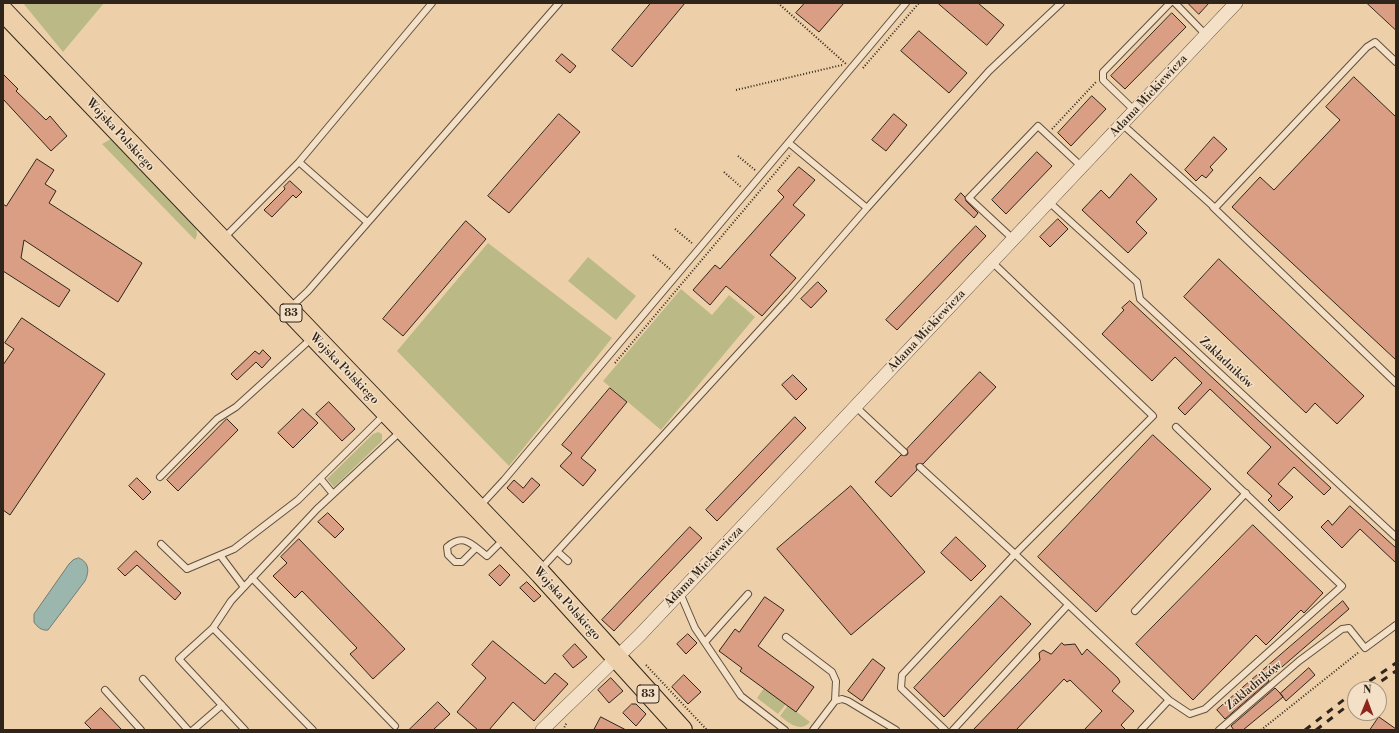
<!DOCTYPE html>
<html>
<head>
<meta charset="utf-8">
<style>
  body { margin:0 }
  #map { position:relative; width:1399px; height:733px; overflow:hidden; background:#edd0a9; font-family:"Libre Bodoni",serif }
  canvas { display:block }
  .frame { position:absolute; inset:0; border:4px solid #30251b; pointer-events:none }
  .north { position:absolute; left:1347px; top:681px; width:40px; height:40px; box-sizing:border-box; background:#f3e0c7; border:1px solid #a59582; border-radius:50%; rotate:1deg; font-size:11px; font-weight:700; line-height:16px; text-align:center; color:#30251b }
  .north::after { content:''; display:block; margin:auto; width:14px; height:18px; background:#8f2418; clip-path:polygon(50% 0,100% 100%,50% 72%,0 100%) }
</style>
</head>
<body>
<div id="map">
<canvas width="1399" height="733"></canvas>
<div class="frame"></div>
<div class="north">N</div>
</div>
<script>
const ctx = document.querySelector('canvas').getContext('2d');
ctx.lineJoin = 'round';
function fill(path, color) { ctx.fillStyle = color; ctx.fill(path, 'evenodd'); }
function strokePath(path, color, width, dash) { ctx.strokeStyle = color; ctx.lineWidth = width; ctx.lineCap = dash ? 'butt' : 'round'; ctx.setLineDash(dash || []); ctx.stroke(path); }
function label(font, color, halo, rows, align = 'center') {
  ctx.font = font + ' "Libre Bodoni",serif'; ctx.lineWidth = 3; ctx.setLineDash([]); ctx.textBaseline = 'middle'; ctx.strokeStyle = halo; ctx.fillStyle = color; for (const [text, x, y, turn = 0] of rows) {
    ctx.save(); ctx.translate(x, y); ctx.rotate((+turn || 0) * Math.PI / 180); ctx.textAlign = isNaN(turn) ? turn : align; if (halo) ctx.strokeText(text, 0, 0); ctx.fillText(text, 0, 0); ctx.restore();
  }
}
fill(new Path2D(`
  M23,3H104L63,52Z
  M111,139L196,225L197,235L195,240L102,144Z
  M488,243L612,338L509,466L397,351Z
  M588,257L636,296L616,320L568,281Z
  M681,289L712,315L729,295L755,317L661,430L603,381Z
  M378,432L382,434V441L334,487L327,479L373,434Z
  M764,688L786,704L778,714L757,698Z
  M788,705L810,722C800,733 789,723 780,716Z`), '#bbba86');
const water = new Path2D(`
  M79,558C90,563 89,572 85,581L48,630C42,631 37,627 34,622V614L69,564L73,560Z`);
fill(water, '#9ab6ad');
strokePath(water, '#707c73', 1);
const building = new Path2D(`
  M651,3H685L632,67L612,50Z
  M805,3H844L819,32L796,13Z
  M938,3H978L1004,25L987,45Z
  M1188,3H1209L1199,14Z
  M1367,3H1396V30Z
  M1172,13L1186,27L1125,89L1111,76Z
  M919,31L967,73L949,93L901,51Z
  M562,54L576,66L570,73L556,61Z
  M3,74L18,89L16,91L46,120L50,116L67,136L51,151L3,99Z
  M1354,77L1396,117V360L1232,207L1260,177L1274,190L1340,120L1326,107Z
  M1092,96L1106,109L1071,146L1058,133Z
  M559,114L580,132L509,213L488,196Z
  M894,114L907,125L886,151L872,140Z
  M1214,137L1227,149L1210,167L1213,170L1206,178L1202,175L1196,181L1185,170Z
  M1037,152L1052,166L1006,214L992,200Z
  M37,159L54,170L45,184L56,191L49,203L142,263L118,302L24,240L21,258L70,290L59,307L3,271V204L6,206Z
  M799,167L815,180L793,205L805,215L770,255L796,278L762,316L726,286L710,305L693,290L715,265L720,269L784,197L778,191Z
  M1131,174L1157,199L1136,222L1147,233L1128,253L1082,210L1101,190L1109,198Z
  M290,181L302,192L296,198L293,195L272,217L264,210L285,189L284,187Z
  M961,193L965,197L966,201L978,213L974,218L955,200Z
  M1058,219L1068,229L1050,247L1040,237Z
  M466,221L486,239L403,336L383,319Z
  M976,226L986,236L897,330L886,320Z
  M1219,259L1364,396L1337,424L1315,403L1306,413L1184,297Z
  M818,282L827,291L811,308L801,299Z
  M1130,301L1331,488L1324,495L1294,467L1278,484L1293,497L1279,511L1268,500L1272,496L1247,473L1271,447L1210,389L1185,415L1178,408L1202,383L1175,357L1152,381L1102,334L1124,310L1122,308Z
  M22,318L105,374L10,515L3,510V365L14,349L5,343Z
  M263,350L271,358L262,368L256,362L237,380L231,374L255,351L259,354Z
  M980,372L996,387L923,464H917L916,466L917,470L891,497L875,482L901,455H907L908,453L907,449Z
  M793,375L807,389L796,400L782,385Z
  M610,388L627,402L581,458L596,470L583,486L560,466L572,453L562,445Z
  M329,402L355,429L342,441L316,414Z
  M303,409L318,423L293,448L278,433Z
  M795,417L806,428L717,521L706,510Z
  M227,419L238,430L178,491L167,480Z
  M1153,435L1211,489L1096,612L1038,557Z
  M137,478L151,492L143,500L129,486Z
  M532,478L540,485L523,503L507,488L514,480L523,488Z
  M851,486L925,572L851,635L777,549Z
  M1350,506L1396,548V563L1360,529L1342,548L1321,527L1328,520L1332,525Z
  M328,513L344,529L335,538L318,522Z
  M1253,525L1323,593L1304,613L1301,610L1266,645L1256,635L1193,700L1136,644Z
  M690,527L702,538L614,631L602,620Z
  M956,537L986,566L971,581L941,553Z
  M299,539L405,649L373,679L350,654L357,648L302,591L295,598L273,576L287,563L281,557Z
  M136,551L181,593L175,600L137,565L125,576L118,569Z
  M500,565L510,575L500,586L489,575Z
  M527,582L541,596L534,602L520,588Z
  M1001,596L1031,624L944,717L914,688Z
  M765,597L784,610L758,646L814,687L796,712L740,671L742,668L719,651L735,629L739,632Z
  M1343,601L1349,609L1268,679L1269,681L1225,719L1217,710Z
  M688,634L697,643L686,654L677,644Z
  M493,641L545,684L555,673L568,684L534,721L513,702L489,730H478L457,712L486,678L472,665Z
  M1062,643L1064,645L1075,644L1082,655L1087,649L1118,678L1120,682L1112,691L1134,711L1121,725L1126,730H1084L1102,711L1070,680L1067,682L1064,679L1016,730H973L1040,660L1039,653L1043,650L1051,654Z
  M575,644L587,657L573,668L563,656Z
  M873,659L885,668L862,701L848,691Z
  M1309,668L1315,675L1286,701L1280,693L1283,697L1243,730H1234L1231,726L1275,688L1280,693Z
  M684,675L701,692L688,704L672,687Z
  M611,678L623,691L609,703L598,690Z
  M438,702L450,714L433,730H409Z
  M632,704H636L646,714L636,726L623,713Z
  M101,708L122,730H92L85,723Z
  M601,717L626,730H594Z
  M1379,717L1396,729V730H1370Z`);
fill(building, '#d99e84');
strokePath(building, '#30251b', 1);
const service = new Path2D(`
  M1175,3L1206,35
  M1135,111L1103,80V72L1170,3
  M1122,124L1215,208L1367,47L1375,42L1396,62
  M789,143L867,208L989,71L1061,3
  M299,162L367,222
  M1049,202L1137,282L1140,299L1396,537
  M1213,207L1396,383
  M224,238L299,162L432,3
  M1013,239L969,198L1038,126L1082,167
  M290,308L308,291L559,3
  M856,407L904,452
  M920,467L1015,554L1169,700L1141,730
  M160,477L217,419L236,407L312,338
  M320,478L333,494
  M480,506L504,480L906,3
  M161,544L187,569L234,549L298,500L385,414
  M476,548L462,562H455L448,555L447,547C464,532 472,545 487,556L504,539
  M558,552L568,561
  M220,555L244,587
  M540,570L789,298L867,208
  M252,578L395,726
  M680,593L695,628L741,696L785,730
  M1135,611L1246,493
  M213,628L179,659L245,730
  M786,637L832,672L836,681L835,701
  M705,642L748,594
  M143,679L188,730
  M105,690L141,730
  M1169,700L1190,714L1205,709L1342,586L1176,427
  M193,730L222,705
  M313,730L213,628L231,601L317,509L401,431
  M813,730L835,701L842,699L848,701L896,730
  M945,730L901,688L902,675L1015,554L1153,416L992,262
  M953,730L1068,605
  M1219,730L1299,661L1342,629L1349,628L1365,648L1396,625`);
const minor = new Path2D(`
  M542,730L639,636L1236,3`);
const primary = new Path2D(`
  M3,11L541,574L682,730`);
strokePath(service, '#5f503e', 8);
strokePath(minor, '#5f503e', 14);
strokePath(primary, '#30251b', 22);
strokePath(new Path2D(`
  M778,3L846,64
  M863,68L919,3
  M736,90L842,65
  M1052,129L1096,82
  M738,156L755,170
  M724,172L741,187
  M675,229L693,244
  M653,255L671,270
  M615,363L791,154
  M646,665L707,730
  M563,730L567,722
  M1261,730L1359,652`), '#30251b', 2, [1, 2]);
strokePath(service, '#f3e0c7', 6);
strokePath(minor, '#f3e0c7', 13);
strokePath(primary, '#edd0a9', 20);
strokePath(new Path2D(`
  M1358,689L1396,663
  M1370,689L1396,671
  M1305,730L1355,691
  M1316,730L1355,700`), '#30251b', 3, [7, 7]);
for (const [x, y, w] of [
  [291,313,22],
  [648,694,22]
]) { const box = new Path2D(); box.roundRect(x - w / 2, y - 9, w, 18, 3); ctx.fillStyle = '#f3e0c7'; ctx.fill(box); strokePath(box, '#30251b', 1); }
label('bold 11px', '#30251b', null, [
  ["83",291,313],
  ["83",648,694]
]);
label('12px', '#30251b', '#f3e0c7', [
  ["Adama Mickiewicza",1149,96,-47],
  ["Wojska Polskiego",120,135,47],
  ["Adama Mickiewicza",927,331,-47],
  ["Zakładników",1226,363,43],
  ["Wojska Polskiego",344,369,46],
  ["Adama Mickiewicza",704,567,-46],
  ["Wojska Polskiego",567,604,48],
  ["Zakładników",1254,686,-40]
]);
</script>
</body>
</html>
